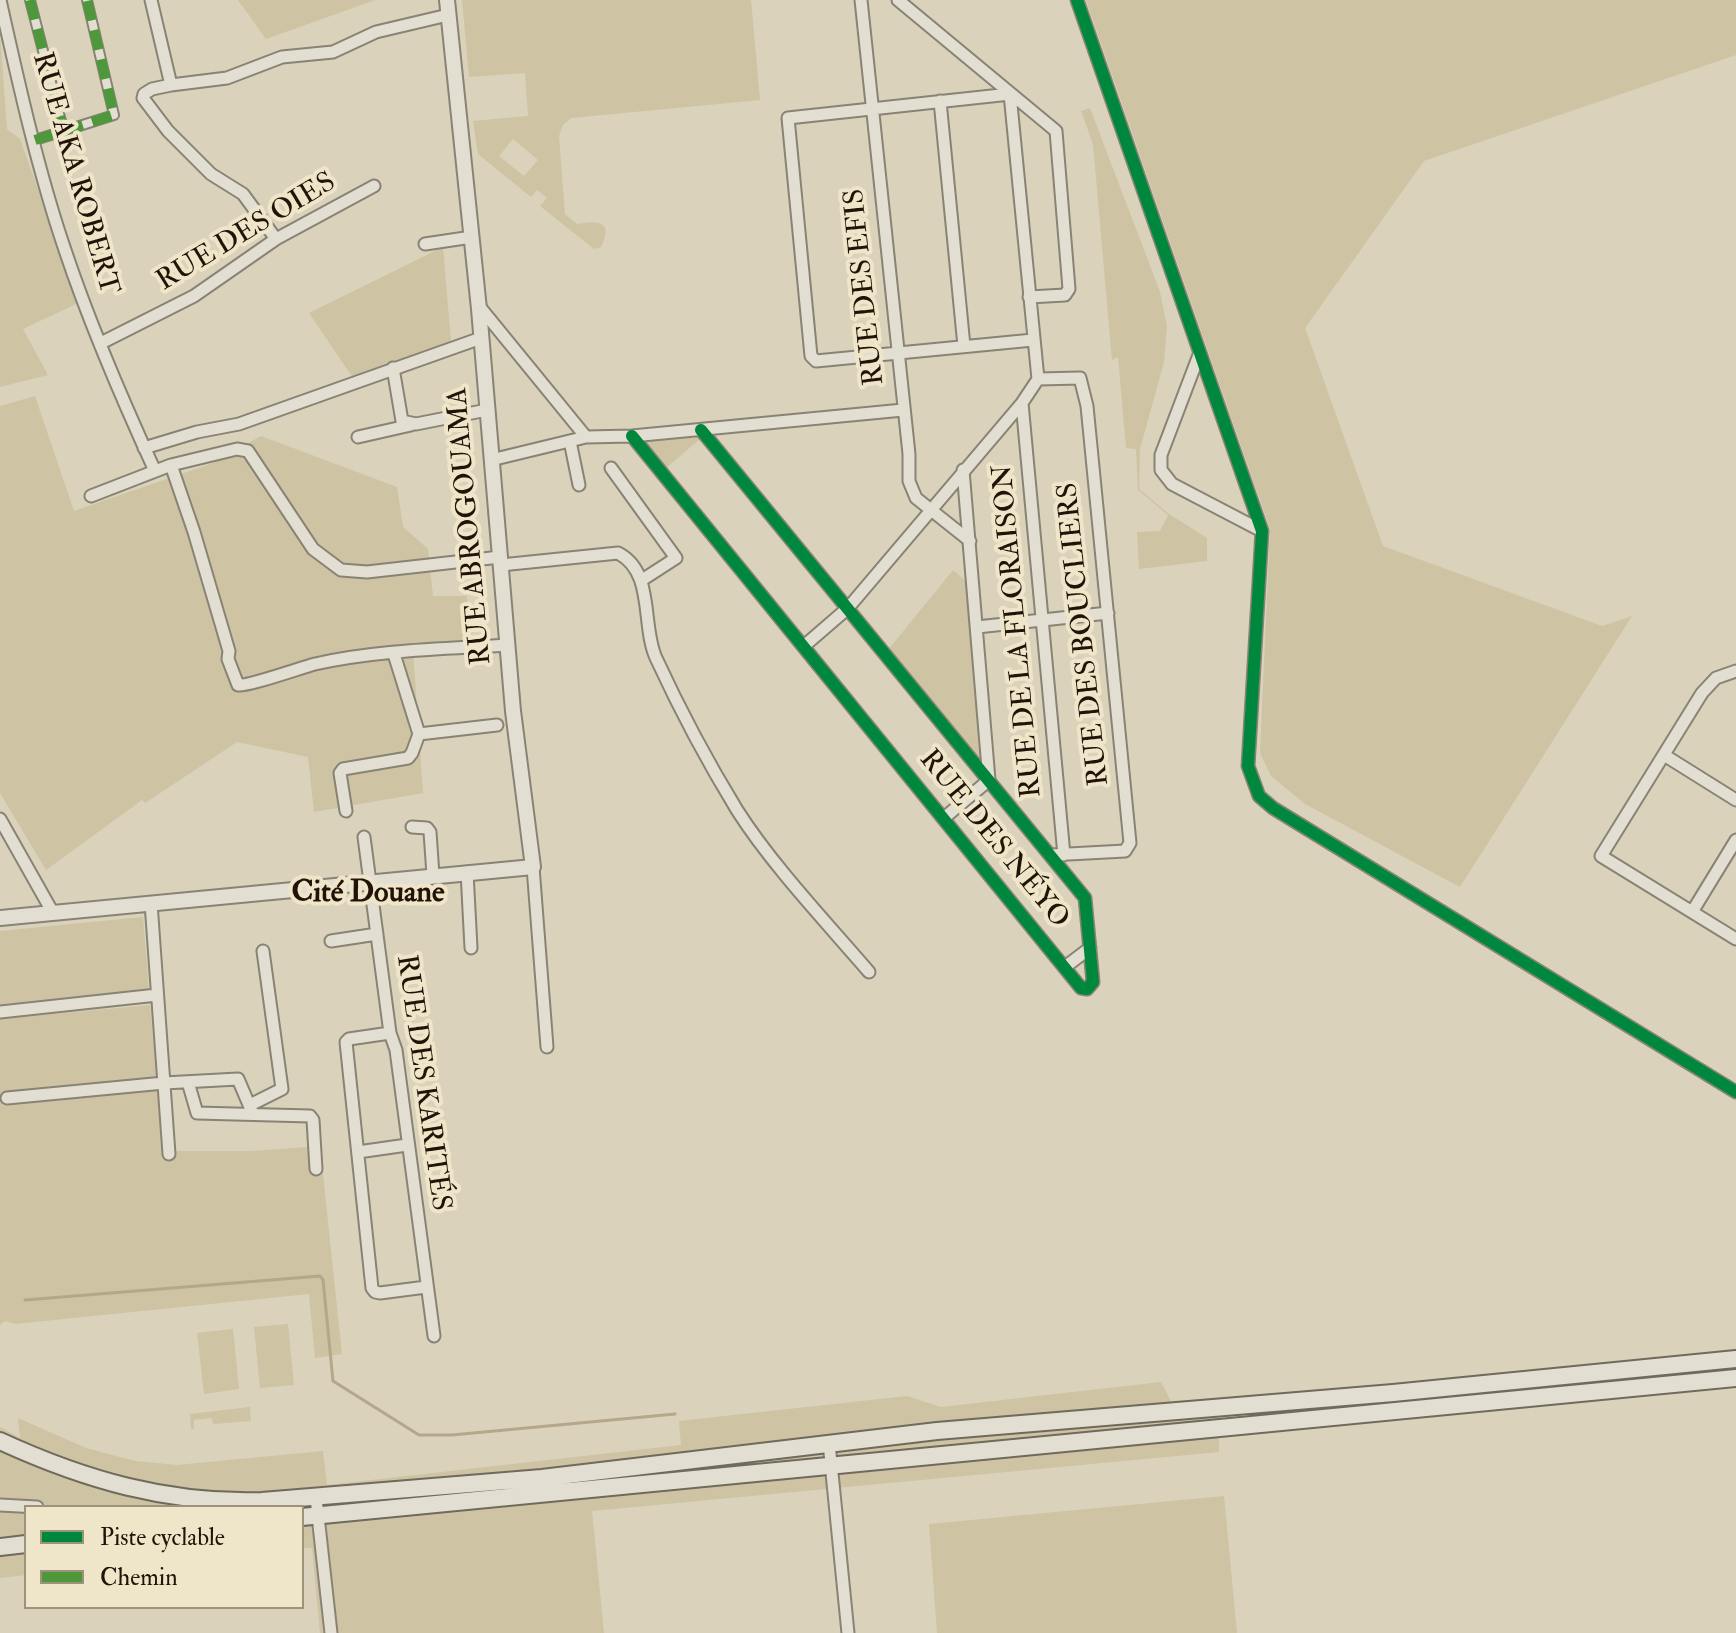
<!DOCTYPE html>
<html>
<head>
<meta charset="utf-8">
<style>
  body { margin:0 }
  #map { position:relative; width:1736px; height:1633px; overflow:hidden; background:#dad2ba; font-family:"IM FELL Double Pica",serif }
  canvas { display:block }
  .legend { position:absolute; left:24px; top:1505px; width:280px; height:104px; box-sizing:border-box; background:#efe6ca; border:2px solid #9d927c; margin:0; padding:10px 14px; list-style:none; font-size:24px; color:#211308 }
  .legend li { display:flex; align-items:center; gap:16px; height:40px }
  .legend b { width:40px; border:2px solid #9d927c }
</style>
</head>
<body>
<div id="map">
<canvas width="1736" height="1633"></canvas>
<ul class="legend">
<li><b style="height:10px;background:#00873e"></b>Piste cyclable</li>
<li><b style="height:10px;background:#4d983a"></b>Chemin</li>
</ul>
</div>
<script>
const ctx = document.querySelector('canvas').getContext('2d');
ctx.lineJoin = 'round';
function fill(path, color) { ctx.fillStyle = color; ctx.fill(path, 'evenodd'); }
function strokePath(path, color, width, dash) { ctx.strokeStyle = color; ctx.lineWidth = width; ctx.lineCap = dash ? 'butt' : 'round'; ctx.setLineDash(dash || []); ctx.stroke(path); }
function label(font, color, halo, rows, align = 'center') {
  ctx.font = font + ' "IM FELL Double Pica",serif'; ctx.lineWidth = 8; ctx.setLineDash([]); ctx.textBaseline = 'middle'; ctx.strokeStyle = halo; ctx.fillStyle = color; for (const [text, x, y, turn = 0] of rows) {
    ctx.save(); ctx.translate(x, y); ctx.rotate((+turn || 0) * Math.PI / 180); ctx.textAlign = isNaN(turn) ? turn : align; if (halo) ctx.strokeText(text, 0, 0); ctx.fillText(text, 0, 0); ctx.restore();
  }
}
fill(new Path2D(`
  M238,0H375L266,39Z
  M462,0H751L760,100L571,118L563,125L559,136L565,214L577,224C597,221 614,220 601,247L594,249L540,206L547,198L537,190L531,197L478,154L473,121L528,116L525,73L469,77ZM513,139L538,160L524,176L499,156Z
  M1086,0H1736V55L1424,161L1305,328L1383,546L1602,626L1632,616L1460,887L1305,804L1271,776L1260,753L1270,529Z
  M0,33L7,129L20,139L78,303L23,329L48,375L0,387Z
  M1090,108L1160,292L1167,326L1164,362L1140,449L1139,489L1169,514L1207,538V561L1139,569L1137,532L1160,531L1168,515L1138,490L1136,449L1126,448L1118,357L1112,360L1093,144L1081,111Z
  M443,247L451,342L353,378L309,313Z
  M35,396L74,511L213,463L261,436L397,487L403,527L428,549L433,596H467L470,641L413,651L423,793L314,812L308,757L237,742L145,803L142,800L46,870L0,793V406Z
  M696,435L700,439L666,468L644,441Z
  M953,570L968,583L986,771L888,650Z
  M143,917L149,991L0,1005V931Z
  M150,1005L157,1079L3,1094V1103L158,1088L161,1151H254L320,1146L342,1354L315,1358L309,1294L15,1324L5,1321L0,1325V1019Z
  M288,1324L294,1385L260,1388L254,1327Z
  M233,1329L239,1389L204,1394L197,1333Z
  M1161,1382L1171,1401L1218,1398L1219,1452L592,1511L604,1633H320L312,1548H302V1507H26V1575L0,1578V1427L20,1438L18,1418L86,1448L135,1461L177,1465L323,1451L327,1485L681,1445L679,1421L907,1396L941,1407Z
  M250,1407L251,1421L213,1424L212,1418L194,1420V1429H191L190,1414Z
  M1224,1496L1237,1633H937L929,1524Z`), '#cec3a3');
strokePath(new Path2D(`
  M25,1300L320,1276L323,1280L333,1381L419,1435H452L675,1414`), '#b4a78a', 3);
const pedestrian = new Path2D(`
  M30,0L63,129
  M35,140L114,115L87,0`);
const minor = new Path2D(`
  M0,0C18,81 38,171 65,250C90,325 122,399 155,471
  M151,0L171,85L152,89L144,94L143,98L168,131L211,174L243,194L276,239
  M861,0L909,454V481L916,498L970,541
  M898,0L1056,131L1069,289L1065,295L1029,297
  M1077,0L1262,531L1248,766L1259,796L1273,808L1736,1092
  M171,85L227,78L282,57L333,52L376,32L448,15
  M940,101L964,346
  M425,244L472,237
  M479,306L586,437
  M101,343L194,296L276,239L374,186
  M1199,355L1161,455V470L1172,484L1262,531
  M393,368L402,421L416,424L487,410
  M1038,379L1080,378L1087,406L1130,843L1125,851L1050,855
  M1022,403L1064,855
  M632,436L1081,988L1087,989L1093,982L1085,898L701,430
  M358,437L411,425
  M570,441L579,485
  M144,448L197,432L239,424L481,338
  M491,460L586,437L632,436L903,410
  M171,465L194,532L229,651L228,659L238,685C246,687 300,668 315,664C378,650 443,649 507,645
  M611,468L676,558L642,580
  M91,496L171,465L237,449L248,451L313,549L341,570L367,572L500,557
  M501,565L618,553C655,572 641,625 656,658C680,710 707,761 737,810C772,865 826,922 869,972
  M977,627L1108,613
  M804,646L848,608L1022,403L1038,379L1010,94L788,118L811,356L816,361L1033,340
  M394,654L419,734L497,725
  M1736,671L1716,678L1702,693L1601,856L1736,939
  M1664,755L1736,800
  M346,811L340,773L343,769L408,758L412,753L419,734
  M944,818L989,780L963,470
  M0,819L53,913
  M412,827L427,828L430,832L433,875
  M364,837L390,1033L396,1050L434,1336
  M533,867L547,1047
  M467,872L471,948
  M151,903L169,1154
  M1692,912L1736,840
  M331,941L377,934
  M1065,967L1090,948
  M0,1012L157,995
  M390,1033L349,1039L346,1042L372,1288L375,1292L380,1293L426,1287
  M188,1082L197,1113L310,1116L313,1120L316,1169
  M7,1098L164,1083L238,1079L253,1114
  M250,1105L282,1089L263,951
  M358,1152L407,1145
  M829,1443L848,1633
  M316,1498L331,1633
  M0,1505L37,1507`);
const tertiary = new Path2D(`
  M0,918L533,867L513,711L479,309L447,0`);
const secondary = new Path2D(`
  M0,1441C85,1480 168,1504 262,1501L542,1478L937,1431L1393,1393L1736,1359
  M302,1517L1736,1378
  M0,1547L26,1544`);
strokePath(pedestrian, '#898375', 12);
strokePath(minor, '#898375', 15);
strokePath(tertiary, '#898375', 18);
strokePath(secondary, '#706a5c', 20);
strokePath(pedestrian, '#e2ded2', 8);
strokePath(minor, '#e2ded2', 11);
strokePath(tertiary, '#e2ded2', 14);
strokePath(secondary, '#e2ded2', 16);
strokePath(new Path2D(`
  M30,0L63,129
  M35,140L114,115L87,0`), '#4d983a', 10, [20, 10]);
strokePath(new Path2D(`
  M1077,0L1262,531L1248,766L1259,796L1273,808L1736,1092
  M632,436L1081,988L1087,989L1093,982L1085,898L701,430`), '#00873e', 12);
label('28px', '#211308', '#efe6ca', [
  ["RUE AKA ROBERT",74,174,74],
  ["RUE DES OIES",247,233,-31],
  ["RUE DES EFIS",866,287,-96],
  ["RUE ABROGOUAMA",471,526,-95],
  ["RUE DE LA FLORAISON",1019,631,-95],
  ["RUE DES BOUCLIERS",1085,634,-96],
  ["RUE DES NÉYO",993,840,51],
  ["RUE DES KARITÉS",422,1083,82]
]);
label('bold 30px', '#211308', '#efe6ca', [
  ["Cité Douane",368,895]
]);
</script>
</body>
</html>
